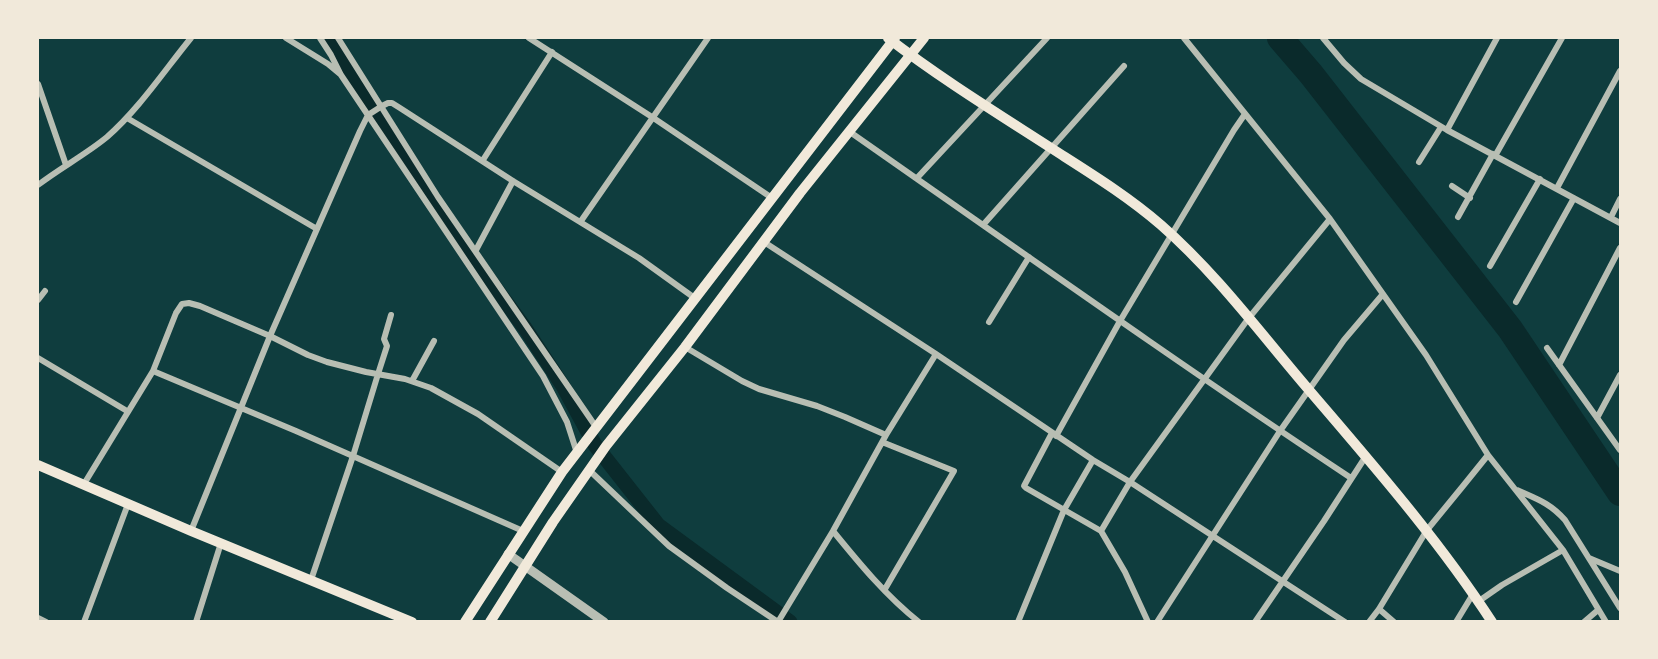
<!DOCTYPE html>
<html>
<head>
<meta charset="utf-8">
<style>
  body { margin:0 }
  #map { position:relative; width:1658px; height:659px; overflow:hidden; background:#0f3d3e; font-family:Lora,serif }
  canvas { display:block }
  .frame { position:absolute; inset:0; border:39px solid #f1e9da; pointer-events:none }
</style>
</head>
<body>
<div id="map">
<canvas width="1658" height="659"></canvas>
<div class="frame"></div>
</div>
<script>
const ctx = document.querySelector('canvas').getContext('2d');
ctx.lineJoin = 'round';
function strokePath(path, color, width, dash) { ctx.strokeStyle = color; ctx.lineWidth = width; ctx.lineCap = dash ? 'butt' : 'round'; ctx.setLineDash(dash || []); ctx.stroke(path); }
strokePath(new Path2D(`
  M329,38L446,221L525,328L563,386L595,445L658,525L790,622`), '#0a2a2b', 15);
strokePath(new Path2D(`
  M1280,38L1311,74L1510,329L1620,493`), '#0a2a2b', 26);
strokePath(new Path2D(`
  M286,38L328,64L340,74
  M320,38L331,55L341,75L543,376L567,422L577,453
  M338,38L438,197L596,427
  M529,38L652,117L772,198
  M1184,38L1330,219L1426,355L1488,455L1563,550L1606,622
  M1323,38L1344,63L1361,79L1447,130L1620,223
  M38,84L66,165
  M127,118L317,229
  M1447,130L1497,38
  M850,132C1016,248 1182,366 1351,478
  M1495,156L1562,38
  M483,160L552,52
  M1419,162L1441,127
  M917,178L1047,38
  M38,185C60,168 85,155 107,137C139,109 164,71 191,38
  M1452,186L1470,198
  M1557,188L1620,71
  M1458,217L1493,154
  M1611,217L1620,199
  M581,221L708,38
  M983,225L1124,66
  M764,242L936,354L1093,460L1130,482L1345,622
  M476,250L513,181
  M1490,266L1540,179
  M38,300L45,291
  M1516,302L1574,198
  M989,322L1029,257
  M685,347L742,381L759,389L817,406L845,417L886,435
  M1547,348L1620,450
  M38,358L127,411
  M1559,365L1620,248
  M153,371L296,431L523,531
  M412,381L434,341
  M1597,418L1620,375
  M1052,433L1024,486L1026,488L1101,531L1125,572L1148,622
  M1056,436L1120,321L1234,130L1245,114
  M882,442L954,471L885,589
  M589,470L669,546L727,588L778,622
  M84,484L153,371L176,313L182,304L189,303L200,306L270,336L308,355L327,362L366,372L405,379L431,388L478,414L562,472
  M1517,490C1537,499 1550,503 1565,520L1620,608
  M191,531L270,336L360,131L368,115L382,106L388,103H392L400,108L513,181L639,258L696,299
  M833,531C859,563 886,596 919,622
  M1101,531L1130,482L1248,319L1330,219
  M1589,558L1620,571
  M311,580L353,456L378,374L387,346L384,339L391,315
  M1479,601L1502,585L1563,550
  M1379,609L1394,622
  M38,618L46,622
  M84,622L128,504
  M196,622L221,543
  M778,622L833,531L886,435L936,354
  M1018,622L1064,510L1093,460
  M1157,622L1280,431L1344,340L1383,294
  M1255,622L1324,521L1366,456
  M1369,622L1379,609L1427,530L1463,486L1488,455
  M1456,622L1473,594
  M1584,622L1598,610`), '#b8beb3', 6);
strokePath(new Path2D(`
  M508,554L604,622`), '#b8beb3', 9);
strokePath(new Path2D(`
  M888,38C944,81 1005,118 1065,157C1098,178 1131,199 1161,225C1217,274 1261,334 1309,390C1373,465 1438,539 1492,622
  M38,465L191,531L412,622`), '#f1e9da', 10);
strokePath(new Path2D(`
  M465,622L562,472L895,38
  M490,622L553,522L606,446L685,347L800,193L924,38`), '#f1e9da', 10);
</script>
</body>
</html>
